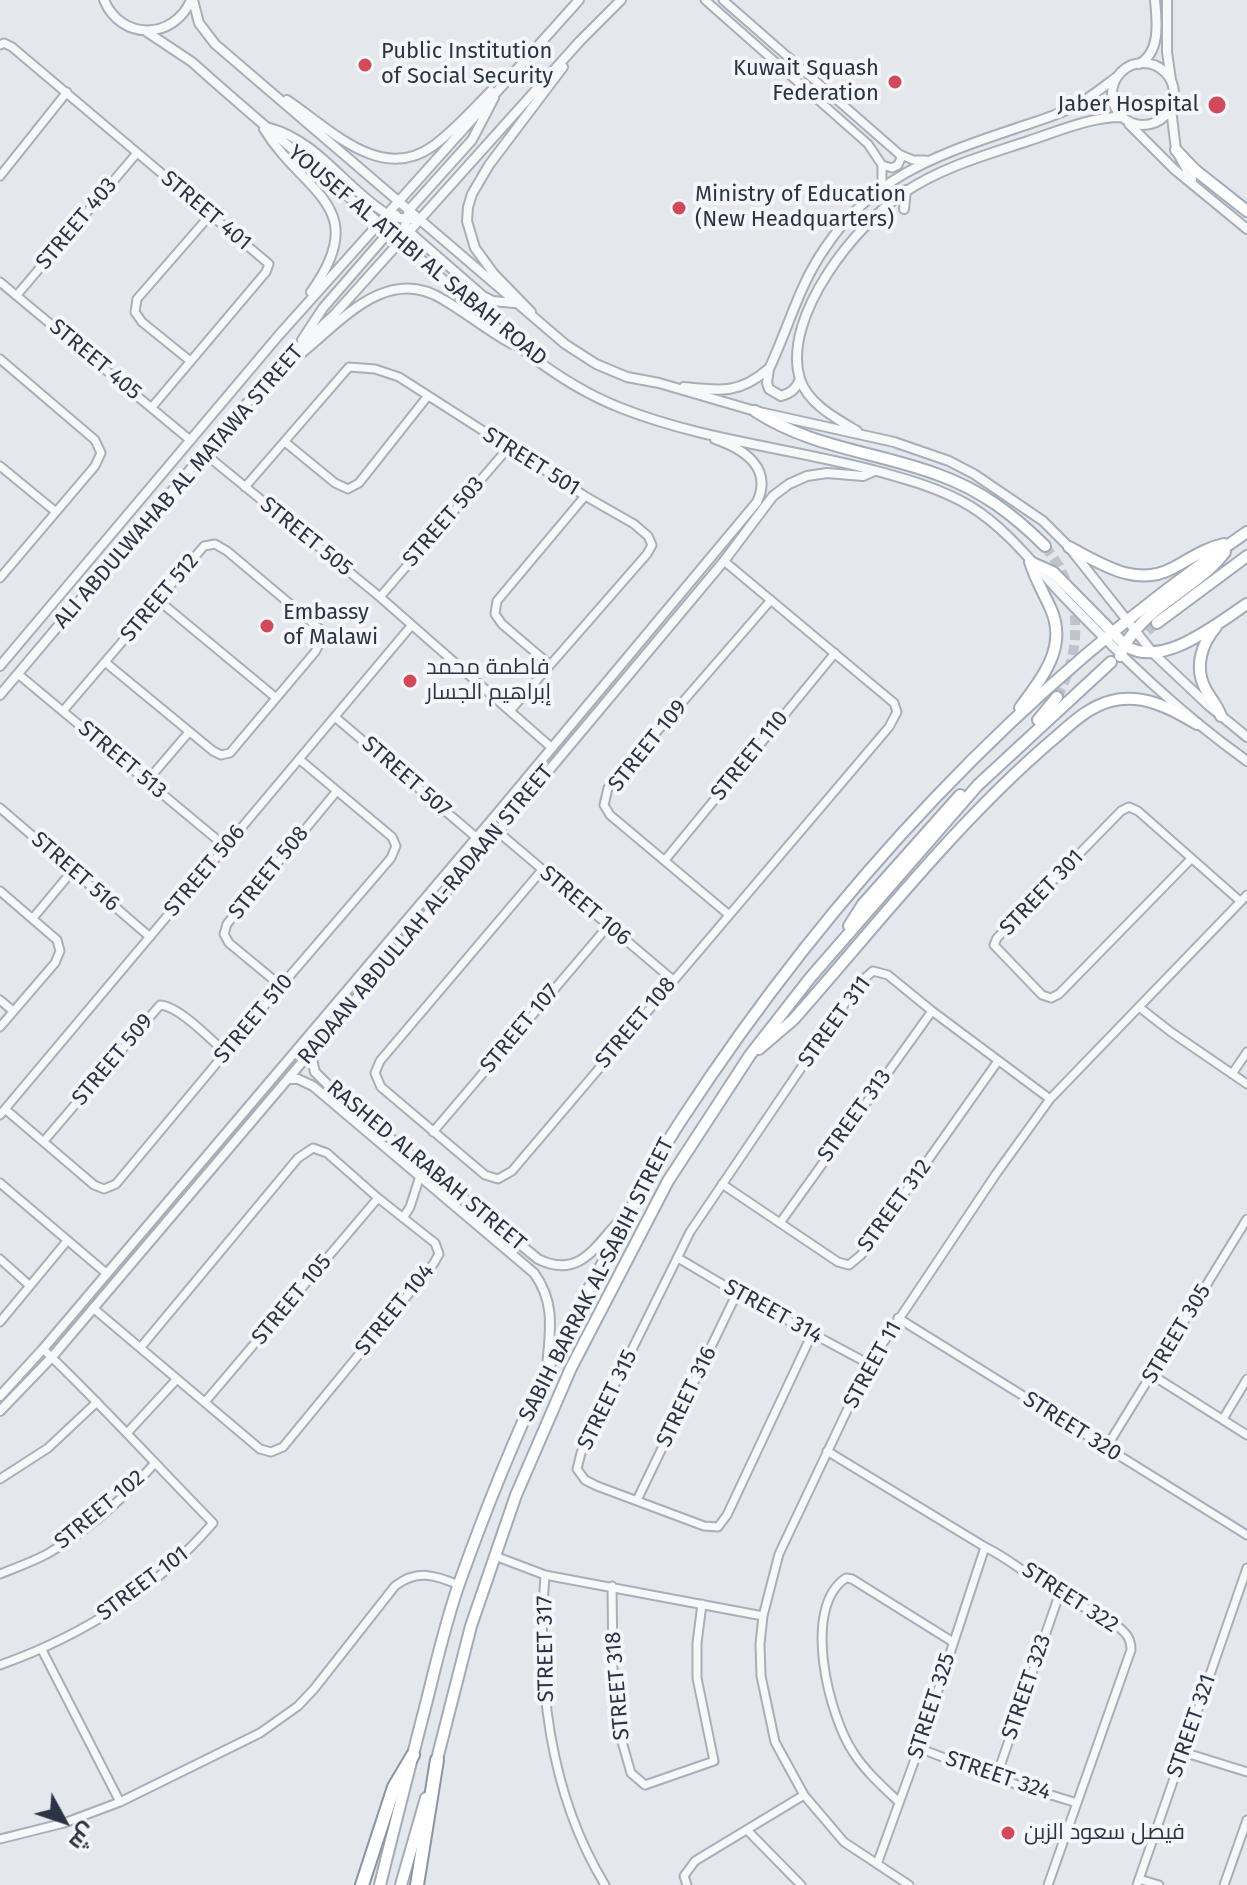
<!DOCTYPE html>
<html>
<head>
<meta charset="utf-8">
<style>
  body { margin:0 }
  #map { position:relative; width:1247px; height:1885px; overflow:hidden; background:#e4e7ec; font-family:"Fira Sans",Cairo,sans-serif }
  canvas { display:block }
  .north { position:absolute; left:24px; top:1781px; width:80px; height:80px; -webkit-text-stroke:6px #f4f6f9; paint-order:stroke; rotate:130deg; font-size:22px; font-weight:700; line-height:32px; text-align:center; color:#2b3445 }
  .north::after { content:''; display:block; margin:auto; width:28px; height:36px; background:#2b3445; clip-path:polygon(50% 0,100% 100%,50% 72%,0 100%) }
</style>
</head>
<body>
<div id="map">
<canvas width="1247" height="1885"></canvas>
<div class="north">ش</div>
</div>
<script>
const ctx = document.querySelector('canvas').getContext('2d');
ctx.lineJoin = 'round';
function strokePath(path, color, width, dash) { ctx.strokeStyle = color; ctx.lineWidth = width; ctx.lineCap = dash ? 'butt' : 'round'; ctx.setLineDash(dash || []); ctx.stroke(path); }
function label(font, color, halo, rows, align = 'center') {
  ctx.font = font + ' "Fira Sans",Cairo,sans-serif'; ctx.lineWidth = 8; ctx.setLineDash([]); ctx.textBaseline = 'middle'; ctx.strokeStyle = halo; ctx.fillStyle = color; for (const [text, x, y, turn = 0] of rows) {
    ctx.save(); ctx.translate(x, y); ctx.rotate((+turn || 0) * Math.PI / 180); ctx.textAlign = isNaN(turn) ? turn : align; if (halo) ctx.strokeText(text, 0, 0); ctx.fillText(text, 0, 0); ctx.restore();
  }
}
strokePath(new Path2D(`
  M1045,546L1059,566L1069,587
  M1124,650L1157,623
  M1057,697C1073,667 1079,637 1073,603`), '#bfc3cb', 10, [10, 5]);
const minor = new Path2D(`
  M705,0L868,144L882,165V187
  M723,0L899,154L913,160H926
  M0,45L4,43L12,47L269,264L266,272L152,407
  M882,165L892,168L898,165L901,158L899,154
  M0,176L67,92
  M0,282L190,440
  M17,295L137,153
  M0,359L95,440L101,453L95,466L0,578
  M189,360L142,322L135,312L137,299L211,214
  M285,442L335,483L348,489L359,483L427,397
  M204,453L380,597L552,748
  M0,466L56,512
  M245,487L349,367L375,369L399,377L585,496L634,524L648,536L652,545L647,554L510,711
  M380,597L509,447
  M158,600L275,697
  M550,665L502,624L495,614L497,601L585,496
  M18,674L226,847
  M63,711L204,546L215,544L227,551L321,630L322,639L315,652L230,753L221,755L213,751L105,662
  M335,717L477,838
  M148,780L189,732
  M0,808L150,937
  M497,831L673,980
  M1191,859L1059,994L1051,998L1042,995L994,945L997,938L1121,811L1129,807L1138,811L1240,901
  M665,860L835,653
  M542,870L380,1061L375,1073L381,1087L485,1175L498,1179L512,1171L889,727L897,712L894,703L724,561
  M0,891L57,940L60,951L55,963L0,1027
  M728,914L610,815L604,805L608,788L771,600
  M33,918L73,870
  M281,986L229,943L224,934L227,924L336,792
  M0,1000L13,1011
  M1139,1007L1171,1032L1247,1084
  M1232,1074L1247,1052
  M5,1109L94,1185L104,1189L116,1184L281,986L391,858L396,846L392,837L299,759
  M0,1115L411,626
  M433,1132L608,926
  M44,1141L160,1005C179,1006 210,1039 225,1052
  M0,1183L106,1273
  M722,1184L838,1262L849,1265L861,1255L998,1061
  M403,1218L410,1207L420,1176
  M780,1223L932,1011
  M678,1258L737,1293L869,1364
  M0,1259L29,1285
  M93,1308L260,1449L271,1452L283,1447L434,1263L439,1254L435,1243L378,1198L327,1153L313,1148L298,1158L141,1347
  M898,1318L1247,1535
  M0,1322L67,1241
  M812,1334L727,1515L718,1527L704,1526L597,1486L585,1480L577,1469L581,1453L690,1232L858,984L873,971L888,975L932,1011L1050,1099
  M1152,1375L1247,1435
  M205,1402L378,1198
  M1223,1419L1247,1379
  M128,1432L177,1379
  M1106,1448L1247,1219
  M827,1451L985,1547C1012,1560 1033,1580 1059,1595C1080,1607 1108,1615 1125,1633C1130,1638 1131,1643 1131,1650L1048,1885
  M0,1479L48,1448L97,1402
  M637,1500L737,1293
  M495,1556L545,1575
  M0,1574C15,1568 32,1562 47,1554C87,1531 124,1498 154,1464
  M612,1586L613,1671L618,1728L631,1773L645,1785L714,1761L697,1678V1643L702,1604
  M42,1650L120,1802
  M0,1665C82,1636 156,1589 213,1523C156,1465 102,1405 43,1349
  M919,1748L996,1778L1077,1803
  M1183,1752L1247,1772
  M996,1778L1059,1595
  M899,1802C883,1787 865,1771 853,1752C829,1716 801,1607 846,1578L852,1579L953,1642
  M747,1830L801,1885
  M0,1839L64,1823L120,1802L260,1733L298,1706L314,1689L395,1586C417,1569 435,1575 459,1585
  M877,1864L919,1748L985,1547
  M1139,1879L1159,1885
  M605,1885C549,1793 536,1680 545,1575L763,1616
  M687,1885L684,1876L695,1861L804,1795
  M909,1885L844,1842L804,1795L775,1742L761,1676L760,1644L763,1616L779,1554L869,1364L996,1174L1050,1099L1247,895
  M1137,1885L1247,1568
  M1224,1885L1247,1820`);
const tertiary = new Path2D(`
  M104,0C121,41 174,40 191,0
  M193,0L199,23L215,44L565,344L596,364L627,377L659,383L755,411L894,442L949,461L974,474L1043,521L1069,547L1153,653L1208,705L1247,737
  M1167,0V52L1171,80
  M147,32L192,62C261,124 333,183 404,244C471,303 536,375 621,408C702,440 789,448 873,470C906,479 940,488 970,506C1008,529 1038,570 1068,601C1124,659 1181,714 1247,761
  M1112 94a31 31 0 1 1 62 0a31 31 0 1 1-62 0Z
  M1139,64C1161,52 1157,21 1155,0
  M287,100C329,128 381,184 433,146C454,131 473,109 491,91
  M1171,109L1176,150L1192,179
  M1129,124L1174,169L1247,229
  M270,128C317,141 345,187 384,212C394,219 409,219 421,220
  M264,129C304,194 373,206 311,292
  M904,209L906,190
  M406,229L483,296L493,301L514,303
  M401,242L409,210L472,140L494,98
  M531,312L494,274L475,248L467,221L468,207L472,194L489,165L563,67
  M302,340L323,308L389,232L396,215
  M290,362C335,330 383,261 444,300C468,314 488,331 512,344
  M800,379C796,389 791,393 781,396L769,389L767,383L769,369C788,329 799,285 825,248C870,180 931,157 1005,132C1027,124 1051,118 1073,107C1089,99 1103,87 1118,76
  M684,387C720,391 740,394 768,369
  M857,431C837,419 808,404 800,379C781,317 857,223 905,192C942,167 986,155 1028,141C1059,131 1089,117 1122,117
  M0,666L279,335L579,0
  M0,695L237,414L298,348L334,315L580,41L621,0
  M310,1052L315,1072L340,1097L538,1259C582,1281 598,1241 625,1215
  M288,1079H298L313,1086L534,1273C556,1303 550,1332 547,1367
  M0,1396L43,1349L495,816L757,502C773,468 744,449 715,439
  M0,1411L52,1357L504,824L724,561L773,496L789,484L807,476L827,473L863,476L874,471`);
const primary = new Path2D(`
  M1176,150L1195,170L1247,211
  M755,411C811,448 878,452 939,475C981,490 1014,515 1045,546
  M1069,547C1102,564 1136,588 1173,568C1190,559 1205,548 1224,544
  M1030,562L1053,572L1126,646C1163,669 1216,624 1247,604
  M1157,623L1247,556
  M1216,627C1202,643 1194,667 1205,688C1210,698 1217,705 1221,716
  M1120,656C1138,608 1196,591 1225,552
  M1020,708C1042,677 1069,647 1050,607C1043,592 1035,578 1030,562
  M1038,720L1057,697
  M849,926L863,904L960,795
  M759,1049L793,1020C876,926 955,824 1050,742C1069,726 1087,707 1111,701C1142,693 1171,708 1197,724
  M435,1767L471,1626L516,1495L571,1368L668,1181L750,1055L810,978L978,785L1111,662
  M380,1885C395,1823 411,1762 427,1700C437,1660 446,1620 460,1581C485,1511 513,1441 545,1374C563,1334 586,1295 606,1257C631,1210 653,1163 682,1119C831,891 1021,685 1247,532
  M401,1885L426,1798`);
const motorway = new Path2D(`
  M362,1885L394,1787L413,1755
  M417,1885L437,1760`);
strokePath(minor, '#a9aeb7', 11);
strokePath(tertiary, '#a9aeb7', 12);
strokePath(primary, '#a3abb8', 14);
strokePath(motorway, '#8b94a3', 16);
strokePath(minor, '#f7f8fa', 7);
strokePath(tertiary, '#f7f8fa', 8);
strokePath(primary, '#fff', 10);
strokePath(motorway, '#fff', 12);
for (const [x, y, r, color] of [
  [365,65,8,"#d1495b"],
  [895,82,8,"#d1495b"],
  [1217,105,10,"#d1495b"],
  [679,208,8,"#d1495b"],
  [267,626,8,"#d1495b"],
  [410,681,8,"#d1495b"],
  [1008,1833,8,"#d1495b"]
]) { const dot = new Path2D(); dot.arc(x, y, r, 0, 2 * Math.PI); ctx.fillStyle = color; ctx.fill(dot); strokePath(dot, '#f4f6f9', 3); }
label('22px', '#2b3445', '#f4f6f9', [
  ["Public Institution",381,52],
  ["of Social Security",381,77],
  ["Kuwait Squash",879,69,"right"],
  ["Federation",879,94,"right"],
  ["Jaber Hospital",1199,105,"right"],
  ["Ministry of Education",695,195],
  ["(New Headquarters)",695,220],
  ["Embassy",283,613],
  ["of Malawi",283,638],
  ["فاطمة محمد",426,668],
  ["إبراهيم الجسار",426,693],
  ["فيصل سعود الزبن",1024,1833]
], 'left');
label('22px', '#2b3445', '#f4f6f9', [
  ["STREET 401",206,211,40],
  ["STREET 403",77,224,-50],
  ["YOUSEF AL ATHBI AL SABAH ROAD",417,256,40],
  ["STREET 405",95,360,40],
  ["STREET 501",531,462,32],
  ["ALI ABDULWAHAB AL MATAWA STREET",179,487,-49],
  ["STREET 503",444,522,-49],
  ["STREET 505",306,537,39],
  ["STREET 512",160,598,-50],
  ["STREET 109",648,746,-51],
  ["STREET 110",750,756,-51],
  ["STREET 513",122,760,40],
  ["STREET 507",406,777,41],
  ["STREET 506",205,871,-50],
  ["STREET 516",75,872,41],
  ["STREET 508",269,873,-51],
  ["STREET 301",1042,893,-46],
  ["STREET 106",585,906,40],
  ["RADAAN ABDULLAH AL-RADAAN STREET",426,915,-50],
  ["STREET 510",254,1019,-50],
  ["STREET 311",835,1022,-54],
  ["STREET 108",636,1023,-50],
  ["STREET 107",520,1029,-50],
  ["STREET 509",113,1060,-50],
  ["STREET 313",855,1116,-54],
  ["RASHED ALRABAH STREET",426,1166,40],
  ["STREET 312",895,1206,-54],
  ["SABIH BARRAK AL-SABIH STREET",597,1280,-63],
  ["STREET 105",292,1300,-50],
  ["STREET 104",395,1310,-51],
  ["STREET 314",773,1312,29],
  ["STREET 305",1177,1334,-59],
  ["STREET 11",873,1365,-61],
  ["STREET 316",687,1397,-64],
  ["STREET 315",608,1400,-64],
  ["STREET 320",1072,1427,32],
  ["STREET 102",100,1510,-40],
  ["STREET 101",143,1584,-37],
  ["STREET 322",1070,1598,33],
  ["STREET 317",546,1649,-91],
  ["STREET 318",618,1686,-95],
  ["STREET 323",1027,1687,-71],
  ["STREET 325",932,1706,-72],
  ["STREET 321",1192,1726,-71],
  ["STREET 324",998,1776,19]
]);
</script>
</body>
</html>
